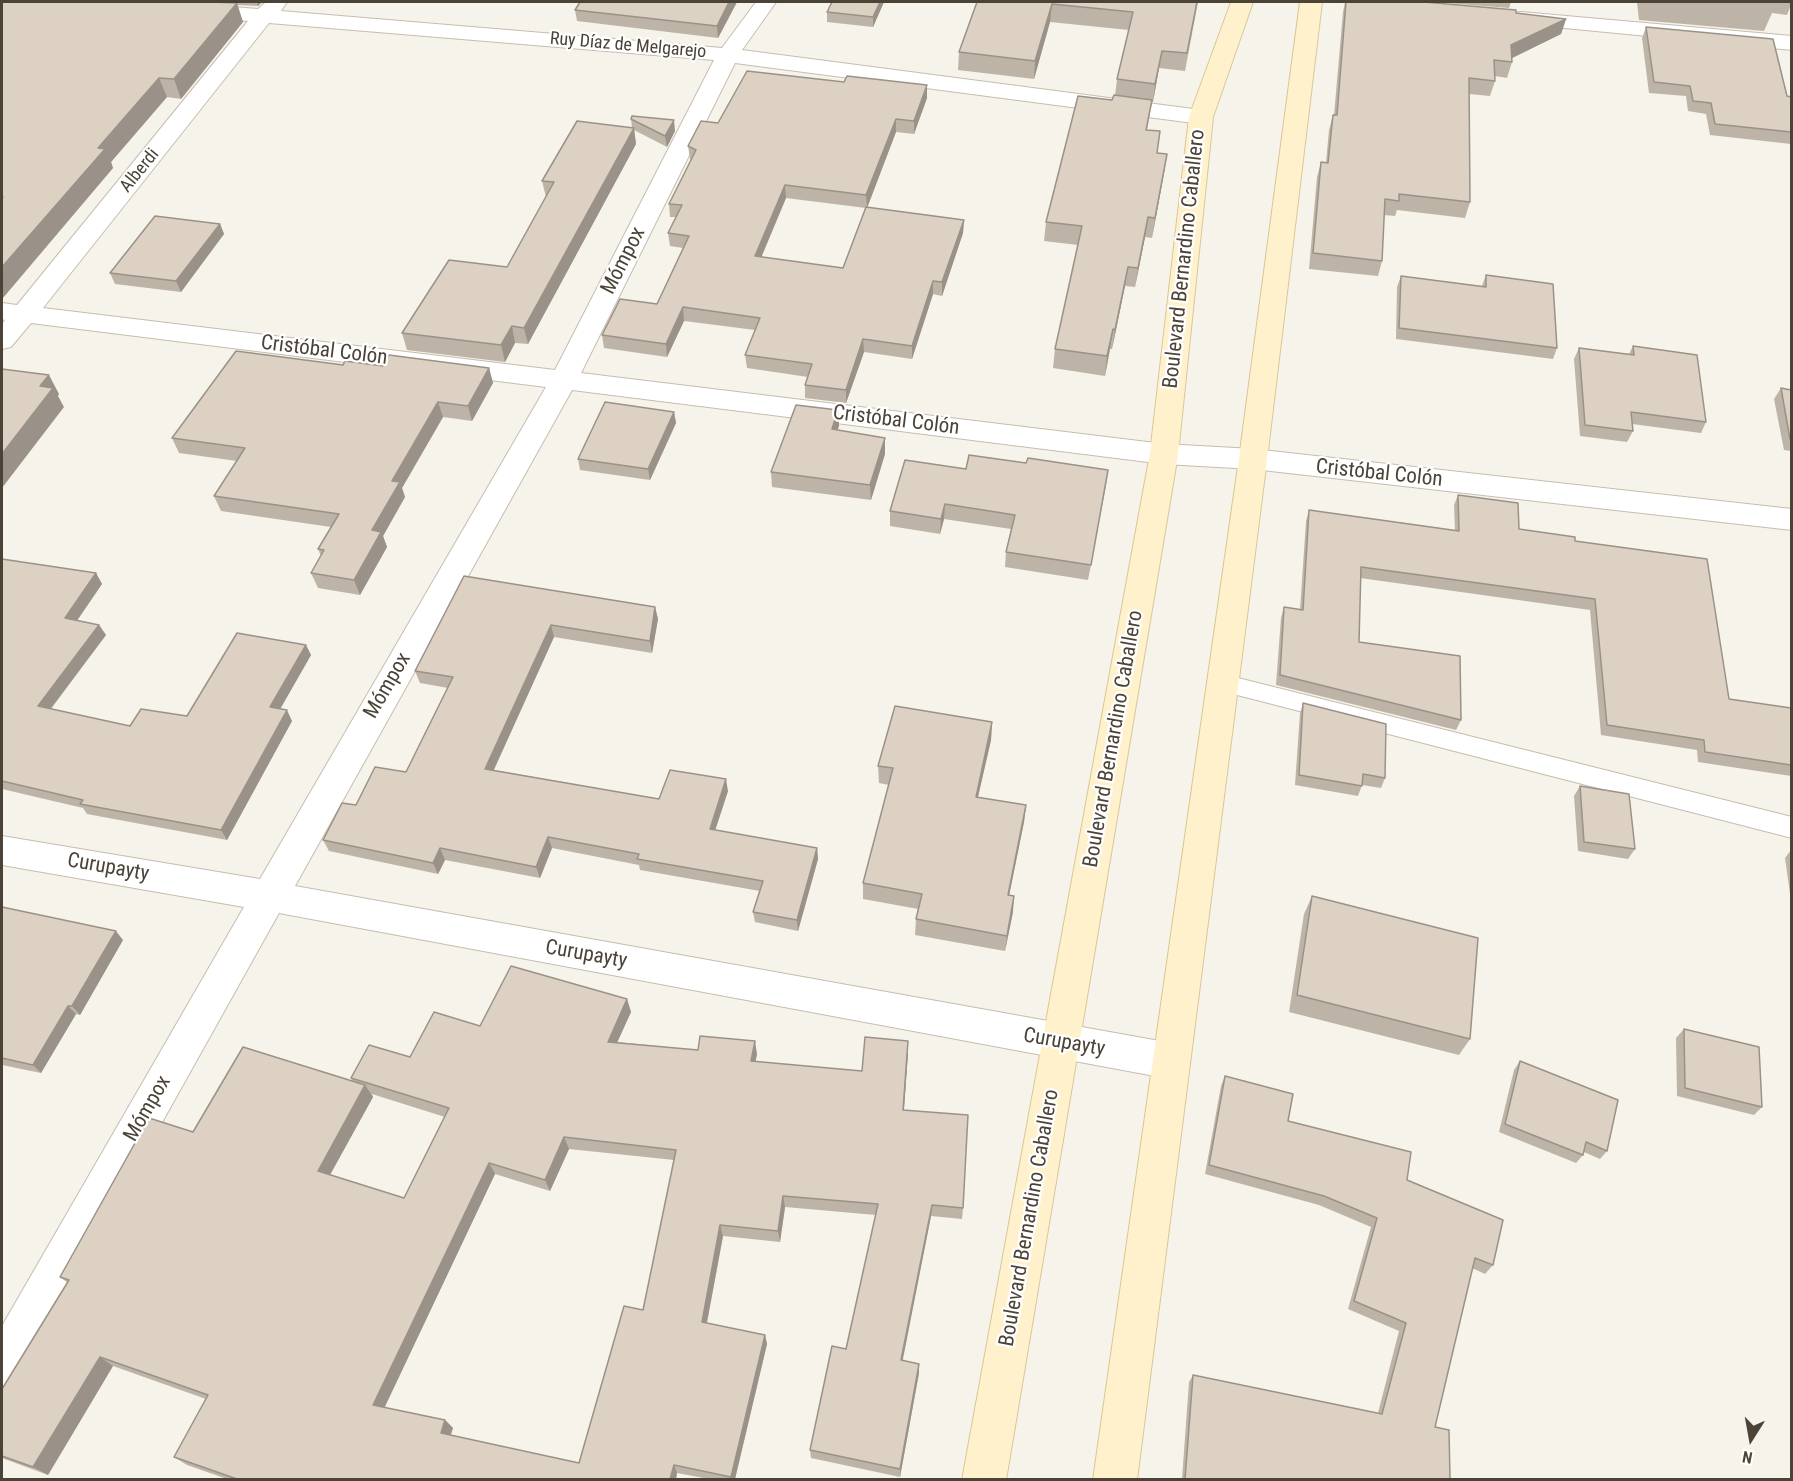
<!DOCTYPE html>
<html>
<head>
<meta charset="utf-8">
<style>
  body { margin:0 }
  #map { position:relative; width:1793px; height:1481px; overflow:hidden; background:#f6f3eb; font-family:"Roboto Condensed",sans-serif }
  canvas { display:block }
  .frame { position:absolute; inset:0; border:3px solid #4c4337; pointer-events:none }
  .north { position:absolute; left:1721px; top:1409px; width:60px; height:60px; -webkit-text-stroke:4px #fff; paint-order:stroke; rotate:191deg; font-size:16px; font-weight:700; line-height:24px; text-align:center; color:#4c4337 }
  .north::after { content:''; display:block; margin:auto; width:21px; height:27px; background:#4c4337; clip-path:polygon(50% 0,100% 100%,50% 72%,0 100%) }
</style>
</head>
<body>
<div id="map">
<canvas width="1793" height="1481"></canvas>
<div class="frame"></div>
<div class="north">N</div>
</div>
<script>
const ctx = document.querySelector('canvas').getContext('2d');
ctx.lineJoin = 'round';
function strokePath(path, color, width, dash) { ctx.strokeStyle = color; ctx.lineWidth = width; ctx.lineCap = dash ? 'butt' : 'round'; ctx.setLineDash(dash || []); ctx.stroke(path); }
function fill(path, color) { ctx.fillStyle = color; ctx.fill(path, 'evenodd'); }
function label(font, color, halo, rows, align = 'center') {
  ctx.font = font + ' "Roboto Condensed",sans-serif'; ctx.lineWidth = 4.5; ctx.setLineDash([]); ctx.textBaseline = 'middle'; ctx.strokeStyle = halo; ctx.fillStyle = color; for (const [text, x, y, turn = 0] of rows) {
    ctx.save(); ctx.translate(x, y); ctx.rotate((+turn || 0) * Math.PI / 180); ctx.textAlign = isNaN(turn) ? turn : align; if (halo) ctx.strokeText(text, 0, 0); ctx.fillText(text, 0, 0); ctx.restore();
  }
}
const service = new Path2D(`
  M1222,674L1792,817V838L1214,689L1210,683L1214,677Z`);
const minor = new Path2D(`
  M266,2H287L281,11L722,48L756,2H776L742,50L1201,110L1209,112L1213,117L1209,122L1201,124L735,63L581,373L1164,444L1253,449L1792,509V530L1253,469L1164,464L572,390L295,886L1171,1043L1184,1049L1190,1061L1184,1073L1171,1079L279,913L17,1382L2,1388V1326L244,907L2,865V836L260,879L546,387L31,323L11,347L2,349V324L5,320L2,319V303L17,305L248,21L187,15L184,10L187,5L195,4L258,9ZM269,23L714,60L555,370L43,308Z
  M1521,12L1792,36V50L1513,23L1510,18L1513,13Z`);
const secondary = new Path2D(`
  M1231,2H1253L1213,117L1178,454L1006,1480H962L1150,454L1189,117Z
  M1300,2H1322L1267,459L1137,1480H1093L1239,459Z`);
strokePath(service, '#c6bdaf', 2);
strokePath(minor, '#c6bdaf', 2);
strokePath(secondary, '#dac797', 2);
fill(service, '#fff');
fill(minor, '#fff');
fill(secondary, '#fff1cc');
fill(new Path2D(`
  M2,2H262L258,6L237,5L243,22L181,99L167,97L111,162L113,168L2,299Z
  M737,2L718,38L577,21L575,10Z
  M832,2H884L873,27L827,22V12Z
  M977,2H1198L1185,71L1159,68L1153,102H1152L1147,130L1157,153L1167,154L1164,173L1152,238L1145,237L1135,287L1125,286L1112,349H1110L1105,376L1053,368L1055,349L1078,245L1044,241L1046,222L1115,96L1117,79L1129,30L1050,22L1034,79L958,70L959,52Z
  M1345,2H1424L1516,13L1566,19L1561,34L1512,58V62L1507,78L1495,76V81L1490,96L1469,94L1470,202L1465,218L1397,210L1395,216L1384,215L1382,261L1378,276L1309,269L1317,177L1321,162L1326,163L1329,130L1333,115H1334L1343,12Z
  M1434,2H1511L1509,8Z
  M1637,2H1791V5L1787,15L1772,13L1764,31L1639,20Z
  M1646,27L1787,96L1791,97V144L1710,135L1706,114L1688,111L1686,96L1649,93L1642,38Z
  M844,82L927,85V98L914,134L896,132L867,208L964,220L963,233L942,296L933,294L912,359L864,352L846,403L805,398V385L808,377L747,368L745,355L755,330L684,321L667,357L604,348L602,335L657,304L683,248L670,246L668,233L676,217H670L669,204L691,160L690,159L688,146L718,123ZM786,198L866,208L843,268L761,257Z
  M631,119L675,131L667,147L634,130L636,144L528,344L515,343L505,362L407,350L402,333L507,267L546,197L542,181L632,128Z
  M220,224L224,234L181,292L115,284L110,273Z
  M1486,275L1557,348L1553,359L1396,339L1397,287L1401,276L1482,286Z
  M1633,346L1706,422L1701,433L1632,424L1633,431L1627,442L1580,436L1574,359L1579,348L1629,354Z
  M343,365L489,368L493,383L472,421L443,417L402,488L405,497L383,536L387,547L360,595L318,588L311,573L321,556L318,549L331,527L221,511L214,496L237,461L179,453L172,438Z
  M1781,388L1791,390V451L1784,450L1774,399Z
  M838,410L839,426L837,430L885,454L871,500L772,487L771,472Z
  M674,412L676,423L650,480L580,470L578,459Z
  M1026,463L1108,470L1088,580L1005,567L1006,552L1011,529L944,519L940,534L890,526V511L966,469Z
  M1458,495L1519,529L1575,541L1729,699L1791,708V776L1698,762L1697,750L1601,735L1590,610L1360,578L1359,642L1461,720L1456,730L1276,685L1281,618L1284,607L1300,610L1306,521L1309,510L1455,530L1454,505Z
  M2,559L96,573L102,584L77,620L99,625L106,635L51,709L130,726L187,716L306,645L311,655L280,709L292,721L227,840L87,814L83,808L2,789Z
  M464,576L655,607L658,619L652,653L554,637L494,770L659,799L728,791L715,830L817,848L818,859L798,931L755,922L753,912L760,891L640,870L639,865L552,848L540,878L445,860L438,874L329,851L323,840L356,805L406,772L448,688L420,683L415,671Z
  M1303,703L1385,778L1381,788L1362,785L1358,796L1295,785L1300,713Z
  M992,722L991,740L978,797L1026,805L1024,822L1009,895L1013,912L1005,951L915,935L916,919L918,909L863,899V883L889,785L879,783L878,766Z
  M1580,786L1635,849L1628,859L1578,851L1574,796Z
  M1791,850V901L1785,858Z
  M1312,896L1470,1039L1459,1055L1289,1012L1304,914Z
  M2,907L123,940L80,1015L76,1014L41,1073L2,1065Z
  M627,999L631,1012L617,1042L698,1050L757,1054L755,1062L862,1071L908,1053L904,1110L963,1208L962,1219L931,1216L902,1360L919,1364V1373L900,1477L811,1458L810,1450L846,1349L876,1215L785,1207L780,1242L723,1236L707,1323L765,1335L767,1344L735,1479H709L677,1473L676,1479H227L187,1465L174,1457L206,1399L113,1366L48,1475L2,1458V1389L68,1283L60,1277L193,1132L352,1081L351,1078L410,1057L480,1026ZM372,1094L445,1117L404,1198L330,1175L373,1097ZM569,1149L674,1160L643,1310L579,1463L451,1435L453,1428L445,1420L384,1407L495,1174L550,1191Z
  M1684,1029L1762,1107L1754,1115L1677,1096L1676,1038Z
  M1520,1061L1607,1151L1600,1159L1584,1152L1583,1155L1576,1163L1499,1132L1514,1070Z
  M1225,1076L1288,1121L1407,1180L1493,1265L1485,1274L1472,1268L1435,1427L1450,1479H1182L1189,1382L1193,1375L1378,1413L1399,1331L1348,1309L1371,1227L1319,1205L1205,1174L1221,1086Z`), '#bdb4a7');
fill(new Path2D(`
  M257,2H262L258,6Z
  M729,2H737L718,38L717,26Z
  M880,2H884L873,27V17Z
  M237,3L243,22L181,99L174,79Z
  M1052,4L1050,22L1034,79L1035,61Z
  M1566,19L1561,34L1506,61L1511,45Z
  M1162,51L1153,102L1155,84Z
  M159,78L167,97L111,162L113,168L2,299V267L98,148Z
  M927,85V98L914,134V121Z
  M896,119V132L867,208L866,195Z
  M674,120L675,131L667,147L665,136Z
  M634,128L636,144L528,344L524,328Z
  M1167,154L1164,173L1152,238L1155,218Z
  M785,185L786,198L756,270L755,256Z
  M1148,217L1145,237L1135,287L1138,268Z
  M964,220L963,233L942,296V282Z
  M220,224L224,234L181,292L176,281Z
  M1128,267L1125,286L1112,349L1115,330Z
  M933,281V294L912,359V346Z
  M683,307L684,321L667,357L666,344Z
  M512,326L515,343L505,362L501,345Z
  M1113,329L1110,349L1105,376L1107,356Z
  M863,339L864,352L846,403V390Z
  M489,368L493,383L472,421L468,406Z
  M49,375L59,394L58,396L64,407L2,488V454L40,386Z
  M438,402L443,417L402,488L405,497L383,536L387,547L360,595L354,580L392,481Z
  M838,410L839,426L832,444V429Z
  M674,412L676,423L650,480L648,469Z
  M885,438V454L871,500L870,485Z
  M1108,470L1106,485L1088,580L1091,565Z
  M945,504L944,519L940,534L941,519Z
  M96,573L102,584L72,628L65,618Z
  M655,607L658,619L652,653L650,641Z
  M99,625L106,635L45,716L38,706Z
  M551,625L554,637L489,780L485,769Z
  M306,645L311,655L275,718L270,707Z
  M287,710L292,721L227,840L221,830Z
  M992,722L991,740L974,814L976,797Z
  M726,779L728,791L712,840L710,829Z
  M1026,805L1024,822L1006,911L1008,895Z
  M548,837L552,848L540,878L536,867Z
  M440,848L445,860L438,874L433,863Z
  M817,848L818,859L798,931L797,920Z
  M1014,896L1013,912L1005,951L1007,936Z
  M116,931L123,940L80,1015L72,1006Z
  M627,999L631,1012L612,1054L608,1042Z
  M68,1006L76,1014L41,1073L33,1065Z
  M755,1041L757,1054L753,1074L751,1061Z
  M908,1041V1053L903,1122V1110Z
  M365,1085L373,1097L326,1182L318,1171Z
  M564,1137L569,1149L550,1191L545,1180Z
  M489,1163L495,1174L382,1413L373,1405Z
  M783,1196L785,1207L780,1242L778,1231Z
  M932,1205L931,1216L901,1369V1360Z
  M720,1225L723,1236L705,1332L702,1322Z
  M765,1335L767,1344L735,1479H732L731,1477Z
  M100,1357L113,1366L48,1475L33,1467Z
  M919,1364V1373L900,1477V1469Z
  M445,1420L453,1428L448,1441L441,1433Z
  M674,1465L677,1473L676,1479H670Z`), '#9a9288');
const building = new Path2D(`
  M2,2H211L237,3L174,79L159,78L98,148L105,149L2,267V199L3,197H2Z
  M580,2H729L717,26L575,10Z
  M832,2H880L873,17L827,12Z
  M977,2H1197L1187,53L1162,51L1155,84L1117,79L1133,12L1052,4L1035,61L959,52Z
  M1346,2H1424L1516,10V13L1566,19L1511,45L1512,62L1494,60L1495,81L1469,78L1470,202L1399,194V201L1385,199L1382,261L1313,253L1321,162L1328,163L1333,115H1337Z
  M1646,27L1773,39L1787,96L1791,97V132L1715,124L1711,103L1693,101L1690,86L1654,82Z
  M747,71L844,82L847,76L927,85L914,121L896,119L866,195L785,185L755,256L843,268L866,207L964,220L942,282L933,281L912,346L863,339L846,390L805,385L812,364L745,355L760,318L683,307L666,344L602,335L620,299L657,304L689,236L668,233L682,205L669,204L696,150L688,146L701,121L718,123Z
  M1114,95L1152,100L1146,130L1160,131L1157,153L1167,154L1155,218L1148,217L1138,268L1128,267L1115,330L1113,329L1107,356L1055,349L1082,226L1046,222L1078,96L1112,100Z
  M632,116L674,120L665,136L631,119Z
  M577,121L634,128L524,328L512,326L501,345L402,333L449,260L507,267L554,182L542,181Z
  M155,216L220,224L176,281L110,273Z
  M1486,275L1553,284L1557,348L1399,328L1401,276L1486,287Z
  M1633,346L1697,355L1706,422L1631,412L1633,431L1585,425L1579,348L1634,355Z
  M236,351L343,365L345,361L383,366L389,355L489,368L468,406L438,402L392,481L400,482L372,530L381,532L354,580L311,573L324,550L318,549L339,514L214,496L245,448L172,438Z
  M2,369L49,375L40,386L53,388L2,454Z
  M1781,388L1791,390V439H1790Z
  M605,402L674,412L648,469L578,459Z
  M796,405L838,410L832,429L885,438L870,485L771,472Z
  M969,455L1026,463L1028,458L1108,470L1091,565L1006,552L1015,515L945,504L941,519L890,511L905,460L966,469Z
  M1458,495L1518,503L1519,529L1575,537V541L1707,559L1729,699L1791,708V765L1705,752L1704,740L1607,725L1595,599L1361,567L1359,642L1460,656L1461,720L1280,675L1284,607L1303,610L1309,510L1459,531Z
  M2,559L96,573L65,618L99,625L38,706L130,726L141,709L187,716L237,633L306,645L270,707L287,710L221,830L80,804L83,800L2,781Z
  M464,576L655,607L650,641L551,625L485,769L659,799L670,770L726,779L710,829L817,848L797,920L753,912L763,881L637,859L639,854L548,837L536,867L440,848L433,863L323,840L342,803L356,805L375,767L406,772L453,677L415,671Z
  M1303,703L1386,724L1385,778L1363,774L1362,786L1299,775Z
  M895,706L992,722L976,797L1026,805L1008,895L1014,896L1007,936L916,919L922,894L863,883L893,768L878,766Z
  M1580,786L1629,794L1635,849L1584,842Z
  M1312,896L1478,938L1470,1039L1297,995Z
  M2,907L116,931L72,1006H68L33,1065L2,1058Z
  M511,966L627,999L608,1042L698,1050L700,1036L755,1041L751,1061L862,1071L865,1037L908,1041L903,1110L968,1115L963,1208L932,1205L901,1360L919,1364L900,1469L810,1450L832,1346L846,1349L878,1204L783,1196L778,1231L720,1225L702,1322L765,1335L731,1477L674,1465L670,1479H237L174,1457L208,1395L100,1357L33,1467L2,1456V1389L69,1280L60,1277L149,1118L193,1132L243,1047L365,1085L318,1171L404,1198L449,1108L351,1078L369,1045L410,1057L434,1012L480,1026ZM564,1137L676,1150L643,1310L624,1306L579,1463L441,1433L445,1420L373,1405L489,1163L545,1180Z
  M1684,1029L1759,1047L1762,1107L1685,1088Z
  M1520,1061L1618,1100L1607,1151L1586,1142L1583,1155L1505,1124Z
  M1225,1076L1293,1094L1288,1121L1411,1152L1407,1180L1503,1220L1493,1265L1475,1258L1435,1427L1449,1430L1450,1479H1185L1193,1375L1382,1414L1406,1323L1354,1301L1377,1218L1324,1196L1209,1165Z`);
fill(building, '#dcd1c2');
strokePath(building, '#9a9288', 1.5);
label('18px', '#4c4337', '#fff', [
  ["Ruy Díaz de Melgarejo",628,46,5],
  ["Alberdi",140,171,-51]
]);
label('21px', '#4c4337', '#fff', [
  ["Boulevard Bernardino Caballero",1185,259,-84],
  ["Mómpox",624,261,-63],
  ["Cristóbal Colón",324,351,7],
  ["Cristóbal Colón",896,421,7],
  ["Cristóbal Colón",1379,474,6],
  ["Mómpox",388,686,-60],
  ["Boulevard Bernardino Caballero",1114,739,-80],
  ["Curupayty",108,868,10],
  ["Curupayty",586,955,10],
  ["Curupayty",1064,1043,10],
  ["Mómpox",148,1109,-60],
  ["Boulevard Bernardino Caballero",1030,1218,-80]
]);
</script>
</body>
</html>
